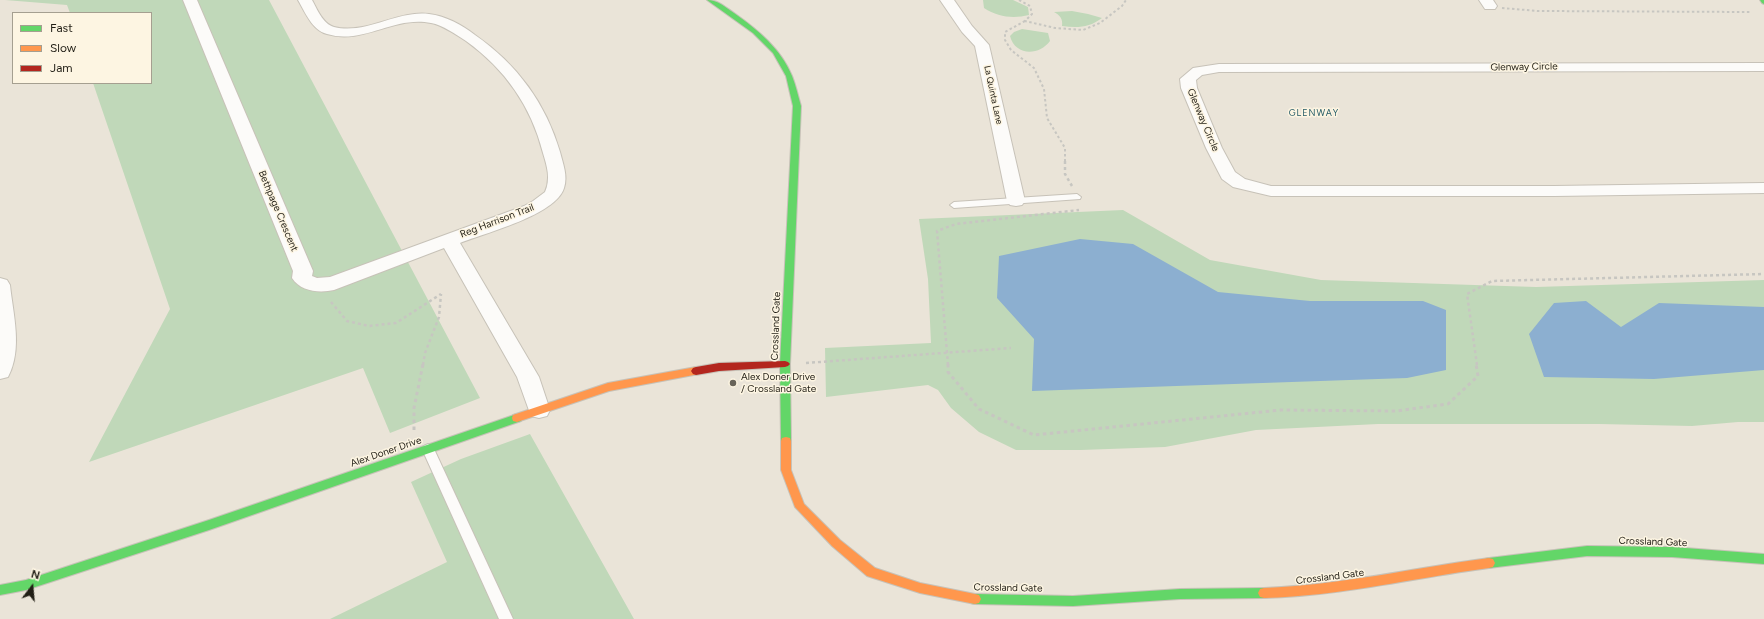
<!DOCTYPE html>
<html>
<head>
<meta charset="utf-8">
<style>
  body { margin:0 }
  #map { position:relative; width:1764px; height:619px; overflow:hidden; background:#eae4d8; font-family:Figtree,sans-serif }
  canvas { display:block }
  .legend { position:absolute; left:12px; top:12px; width:140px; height:72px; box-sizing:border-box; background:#fdf5e2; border:1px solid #a59f90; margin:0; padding:5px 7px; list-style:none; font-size:12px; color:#211e15 }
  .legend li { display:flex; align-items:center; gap:8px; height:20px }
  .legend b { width:20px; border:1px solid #a59f90 }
  .north { position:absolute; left:12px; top:567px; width:40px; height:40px; -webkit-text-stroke:3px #fdf5e2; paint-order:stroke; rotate:16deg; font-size:11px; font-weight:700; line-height:16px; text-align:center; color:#211e15 }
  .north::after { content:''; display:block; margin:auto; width:14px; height:18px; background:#211e15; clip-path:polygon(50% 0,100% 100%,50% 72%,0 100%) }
</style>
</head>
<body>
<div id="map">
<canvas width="1764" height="619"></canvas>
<ul class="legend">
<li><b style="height:5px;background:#63d668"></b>Fast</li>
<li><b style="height:5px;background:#ff974d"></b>Slow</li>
<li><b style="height:5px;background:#b3261e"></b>Jam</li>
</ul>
<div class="north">N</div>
</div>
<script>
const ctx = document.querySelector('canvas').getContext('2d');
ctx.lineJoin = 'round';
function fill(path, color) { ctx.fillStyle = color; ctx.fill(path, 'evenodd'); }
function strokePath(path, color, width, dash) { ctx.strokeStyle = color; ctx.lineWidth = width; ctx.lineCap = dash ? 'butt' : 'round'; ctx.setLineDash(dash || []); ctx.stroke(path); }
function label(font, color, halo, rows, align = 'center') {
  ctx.font = font + ' Figtree,sans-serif'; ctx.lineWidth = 3; ctx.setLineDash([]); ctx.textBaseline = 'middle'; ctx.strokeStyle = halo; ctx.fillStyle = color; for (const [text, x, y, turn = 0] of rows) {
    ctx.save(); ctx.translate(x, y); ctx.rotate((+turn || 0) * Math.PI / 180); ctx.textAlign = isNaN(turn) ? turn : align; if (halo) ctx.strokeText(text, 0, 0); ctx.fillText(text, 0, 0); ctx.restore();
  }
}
fill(new Path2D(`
  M5,0H269L480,398L390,433L363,368L89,462L170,309L93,83H151V13H70L67,5Z
  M983,0H1013L1028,7L1029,15C1013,19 998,17 984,8Z
  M1072,11L1088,14L1102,18C1089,28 1077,28 1062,26C1063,19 1060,15 1054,12Z
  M1022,29L1048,33L1050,41C1039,56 1015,56 1010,36L1014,32Z
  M1123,210L1210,260L1321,280L1536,287L1764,280V422H1738L1692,426L1599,424H1378L1256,430L1165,447L1081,450H1016L979,432L951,408L938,390L928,385L826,397L825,348L931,343L928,279L919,219Z
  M530,434L634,619H330L447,562L411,482L461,459Z`), '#c0d8b9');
fill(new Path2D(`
  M1080,239L1133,244L1218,292L1310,301H1423L1446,310V370L1407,378L1032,391L1034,339L997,298L999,256Z
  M1586,301L1621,327L1659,303L1764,307V370L1654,379L1544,377L1529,334L1554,303Z`), '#8cafd0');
const lane = new Path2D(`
  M1077,194L1081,197L1080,199L954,208L950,205L954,202Z
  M428,444L432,446L434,449L513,619H499L422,449L424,446Z`);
const street = new Path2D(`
  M183,0H197L313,271L312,276L317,278L330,277L524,206L533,201L545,192C551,179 547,166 543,153C531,106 505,69 466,41C455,34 443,25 431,23C395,15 363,45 327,34C312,30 305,12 298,0H312C317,9 323,24 334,27C366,35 397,10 429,14C446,16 462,25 475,35C517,64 546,104 560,152C563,164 568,176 564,188C556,215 485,233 460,243L539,377L550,410L547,416L539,418L531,416L517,377L444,248L334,290C320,293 301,292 292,278L293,271Z
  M940,0H954L972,26L989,45L1025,201L1022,205L1016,206L1010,205L1007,201L975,46L962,32Z
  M1479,0H1493L1497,6L1495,9H1485Z
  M1764,63V71L1219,72L1202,75L1196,80L1197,88L1222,148L1235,172L1245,179L1271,186H1554L1764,183V193L1554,196H1271L1233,187L1222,179L1206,148L1181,88L1180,79L1193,68L1219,64Z
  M0,278L7,280L10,285C13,314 23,349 8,377L0,379Z`);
const fast = new Path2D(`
  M707,0C718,0 725,7 734,13C758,30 781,49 792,76C796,86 798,96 801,106L790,364L791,441L790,444L786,445L782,444L781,441L780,364L793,106L786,76L773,53L753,33Z
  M1760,0H1764V4L1762,3Z
  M517,414L521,415L522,418L521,421L209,530L26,590L0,595V585L26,580L209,520Z
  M1587,546L1672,547L1764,554V564L1672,557L1587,556L1489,568L1485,567L1483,563L1485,559L1489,558Z
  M1264,588L1268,589L1270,593L1268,597L1264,598L1180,599L1073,606L975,604L971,603L969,599L971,595L975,594L1073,596L1180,589Z`);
const slow = new Path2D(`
  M696,367L699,368L701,371L699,374L609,391L517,422L513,421L512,418L513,415L608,383Z
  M786,437L790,438L791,441V470L804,504L840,540L875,568L920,583L975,594L979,595L981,599L979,603L975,604L920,593L867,576L832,546L795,507L781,470V441L782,438Z
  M1489,558L1493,559L1495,563L1493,567L1489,568C1414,578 1340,596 1264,598L1260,597L1258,593L1260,589L1264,588C1340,585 1414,568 1489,558Z`);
const jam = new Path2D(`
  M785,361L788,362L790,364L788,366L785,367L719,371L696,375L693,374L691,371L693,368L696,367L719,363Z`);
strokePath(lane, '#c7c2b8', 2);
strokePath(street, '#c7c2b8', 2);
strokePath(fast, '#c7c2b8', 2);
strokePath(slow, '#c7c2b8', 2);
strokePath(jam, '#c7c2b8', 2);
strokePath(new Path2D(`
  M1019,0L1030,6L1032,14L1025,21L1055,28L1083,30L1100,23L1122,6L1126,0
  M1502,8L1538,11L1750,12
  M1025,21L1005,32V40L1011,50L1034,68L1044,89L1047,118L1065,148V162`), '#c7c6c1', 2, [2.5, 2.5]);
strokePath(new Path2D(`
  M1065,161V174L1072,186
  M331,302L347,321L369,326L396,323L441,294
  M806,363L1011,348
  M423,365L425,353L439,317L441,294
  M948,365L937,231L956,224L1079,210
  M1477,365L1467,294L1492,281L1764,274`), '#c7c6c1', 2.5, [3, 3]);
strokePath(new Path2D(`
  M948,364V372L979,409L1034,435L1281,410L1396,411L1448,404L1478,376L1476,364
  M414,430V408L423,364`), '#c7c6c1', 3, [3.5, 3.5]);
fill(lane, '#fcfbf9');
fill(street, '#fcfbf9');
fill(fast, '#63d668');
fill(slow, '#ff974d');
fill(jam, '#b3261e');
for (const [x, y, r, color] of [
  [733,383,4,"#676359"]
]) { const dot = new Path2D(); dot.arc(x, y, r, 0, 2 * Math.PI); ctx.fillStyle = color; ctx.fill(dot); strokePath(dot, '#fdf5e2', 1.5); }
label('9px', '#211e15', '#fdf5e2', [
  ["La Quinta Lane",993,95,78]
]);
ctx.letterSpacing = '1px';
label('9px', '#225965', '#fdf5e2', [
  ["GLENWAY",1314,113]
]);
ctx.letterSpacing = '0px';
label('10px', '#211e15', '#fdf5e2', [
  ["Glenway Circle",1524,67,-1],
  ["Glenway Circle",1203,120,67],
  ["Bethpage Crescent",278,211,67],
  ["Reg Harrison Trail",497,221,-21],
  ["Crossland Gate",776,326,-88],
  ["Alex Doner Drive",386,452,-19],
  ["Crossland Gate",1653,542,2],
  ["Crossland Gate",1330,577,-7],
  ["Crossland Gate",1008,588,1]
]);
label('10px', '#211e15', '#fdf5e2', [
  ["Alex Doner Drive",741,377],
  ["/ Crossland Gate",741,389]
], 'left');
</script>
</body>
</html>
